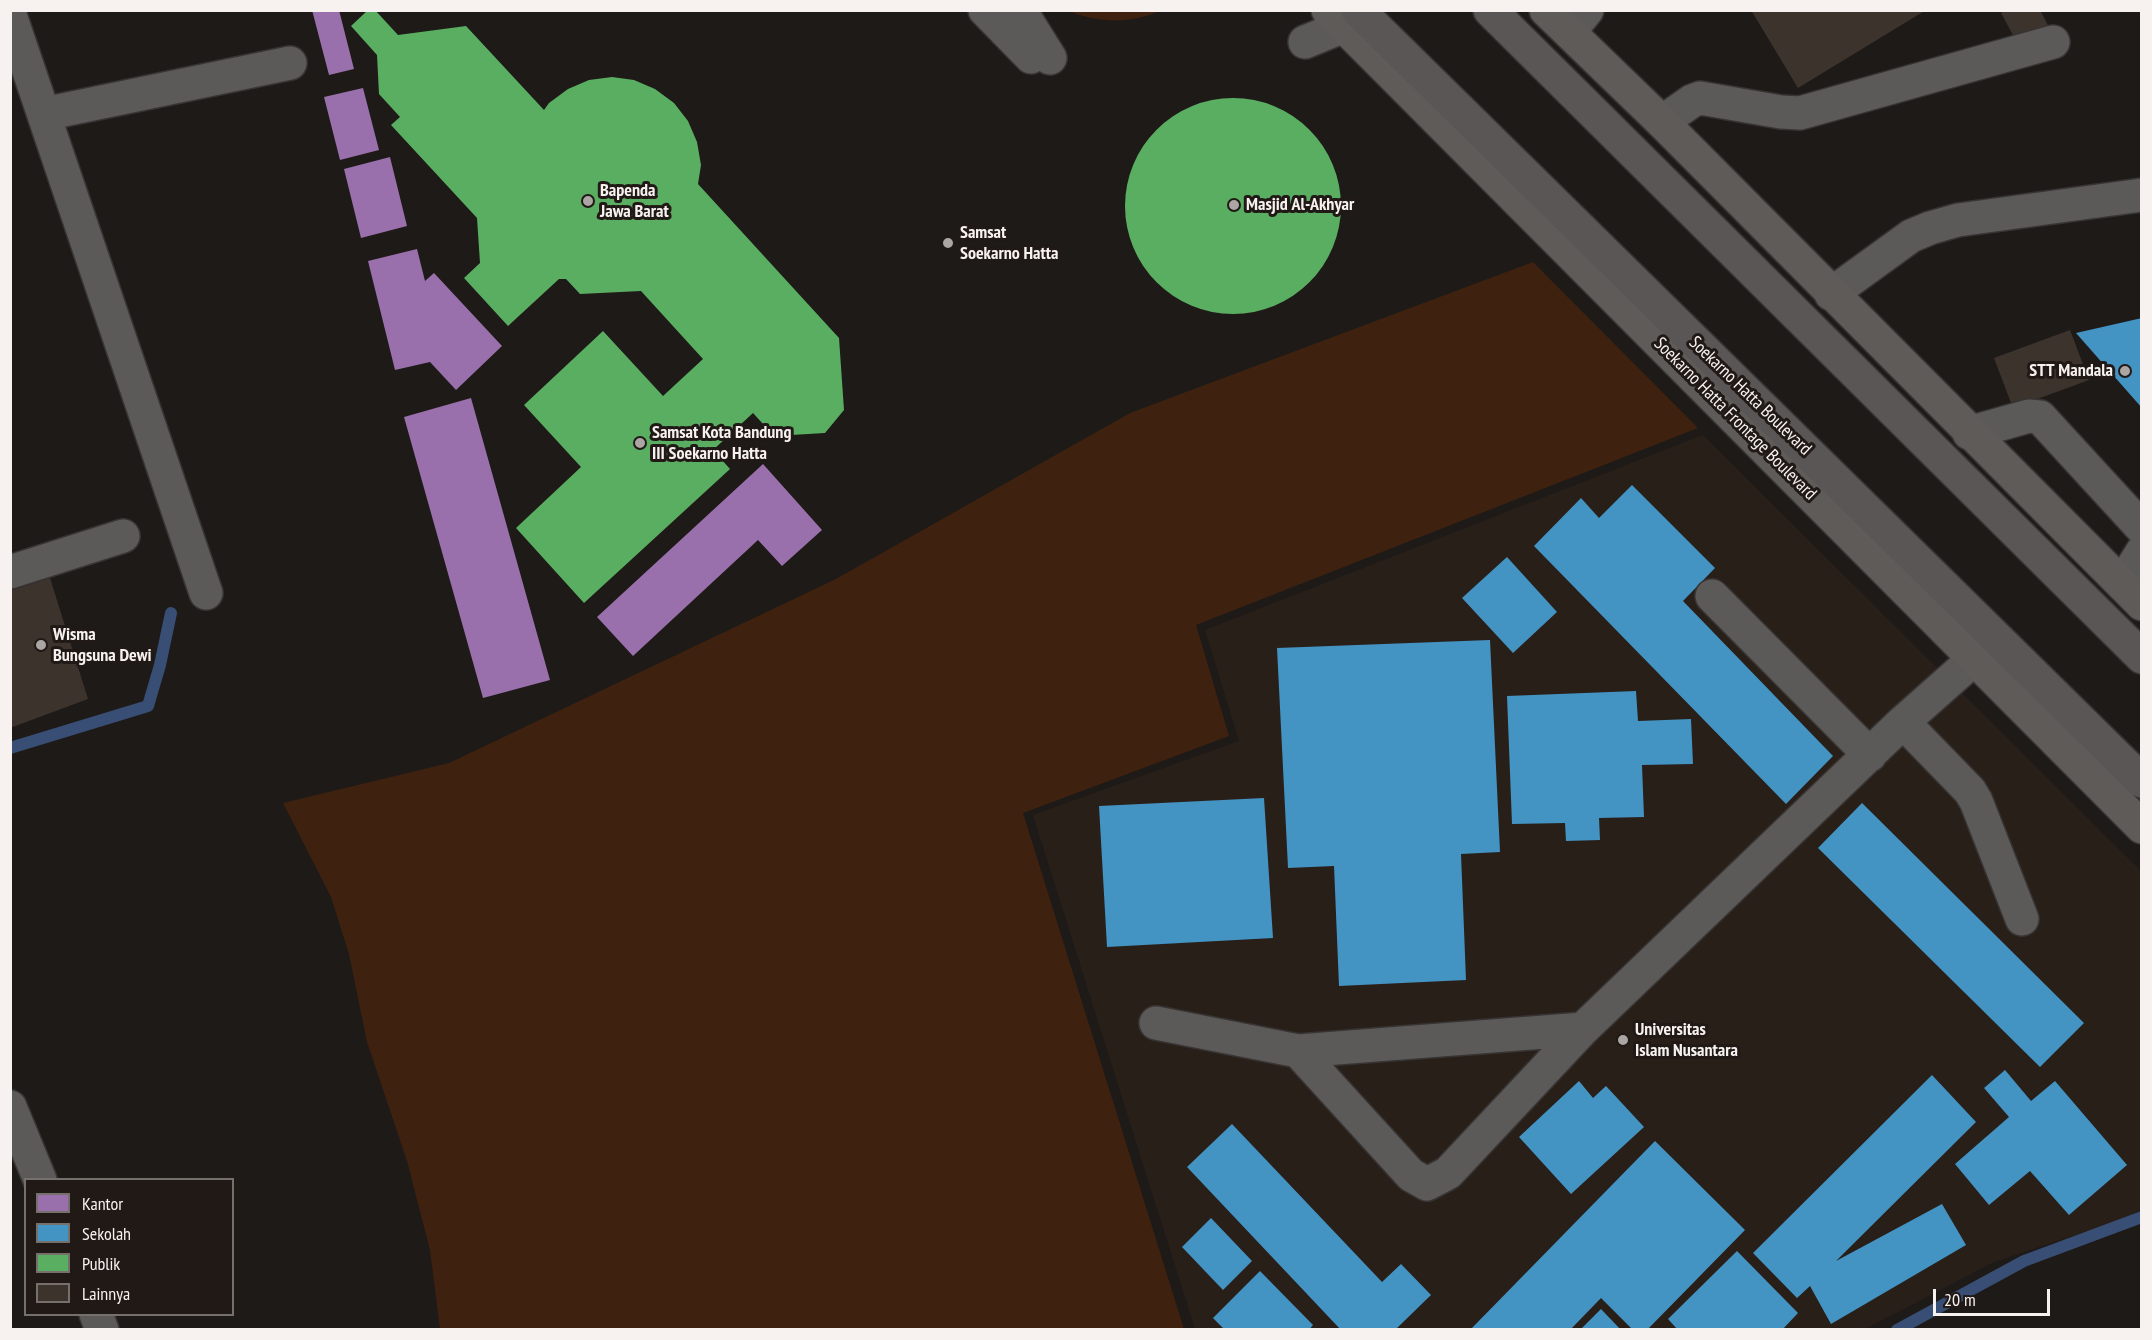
<!DOCTYPE html>
<html>
<head>
<meta charset="utf-8">
<style>
  body { margin:0 }
  #map { position:relative; width:2152px; height:1340px; overflow:hidden; background:#1e1a18; font-family:"PT Sans Narrow",sans-serif }
  canvas { display:block }
  .frame { position:absolute; inset:0; border:12px solid #f7f2f0; pointer-events:none }
  .legend { position:absolute; left:24px; top:1178px; width:210px; height:138px; box-sizing:border-box; background:#201916; border:2px solid #76706d; margin:0; padding:8px 10px; list-style:none; font-size:18px; color:#f7f2f0 }
  .legend li { display:flex; align-items:center; gap:12px; height:30px }
  .legend b { width:30px; border:2px solid #76706d }
  .scale { position:absolute; left:1933px; top:1289px; width:117px; height:27px; box-sizing:border-box; border:3px solid #f7f2f0; border-top:0; padding-left:8px; font-size:18px; line-height:21px; white-space:nowrap; color:#f7f2f0; -webkit-text-stroke:4px #201916; paint-order:stroke }
</style>
</head>
<body>
<div id="map">
<canvas width="2152" height="1340"></canvas>
<div class="frame"></div>
<ul class="legend">
<li><b style="height:16px;background:#9970ab"></b>Kantor</li>
<li><b style="height:16px;background:#4393c3"></b>Sekolah</li>
<li><b style="height:16px;background:#5aae61"></b>Publik</li>
<li><b style="height:16px;background:#3d332d"></b>Lainnya</li>
</ul>
<div class="scale">20 m</div>
</div>
<script>
const ctx = document.querySelector('canvas').getContext('2d');
ctx.lineJoin = 'round';
function fill(path, color) { ctx.fillStyle = color; ctx.fill(path, 'evenodd'); }
function strokePath(path, color, width, dash) { ctx.strokeStyle = color; ctx.lineWidth = width; ctx.lineCap = dash ? 'butt' : 'round'; ctx.setLineDash(dash || []); ctx.stroke(path); }
function label(font, color, halo, rows, align = 'center') {
  ctx.font = font + ' "PT Sans Narrow",sans-serif'; ctx.lineWidth = 6; ctx.setLineDash([]); ctx.textBaseline = 'middle'; ctx.strokeStyle = halo; ctx.fillStyle = color; for (const [text, x, y, turn = 0] of rows) {
    ctx.save(); ctx.translate(x, y); ctx.rotate((+turn || 0) * Math.PI / 180); ctx.textAlign = isNaN(turn) ? turn : align; if (halo) ctx.strokeText(text, 0, 0); ctx.fillText(text, 0, 0); ctx.restore();
  }
}
fill(new Path2D(`
  M1703,435L2141,871V1210L2112,1223L1994,1262L1865,1329H1195L1033,815L1239,741L1205,630Z`), '#291f19');
fill(new Path2D(`
  M1070,11H1159C1133,24 1095,23 1070,11Z
  M1533,262L1698,428L1196,625L1229,736L1023,813L1184,1329H440L430,1250L407,1161L367,1042L349,954L331,897L283,803L449,763L836,579L1130,413Z`), '#3e220f');
fill(new Path2D(`
  M312,10H339L354,69L329,75Z
  M363,88L379,150L340,160L324,97Z
  M390,157L407,226L361,238L344,169Z
  M417,249L425,281L434,273L502,346L456,390L430,362L395,370L368,261Z
  M471,398L550,680L483,698L404,417Z
  M763,464L822,530L782,566L758,540L633,656L597,617Z`), '#9970ab');
fill(new Path2D(`
  M2142,318V408L2076,333Z
  M1632,485L1715,568L1683,601L1833,756L1786,804L1534,546L1581,498L1599,518Z
  M1507,557L1557,612L1513,653L1462,598Z
  M1490,640L1500,852L1461,854L1466,980L1339,986L1334,866L1288,868L1277,648Z
  M1636,691L1638,721L1691,719L1693,764L1642,765L1644,817L1599,818L1600,840L1566,841L1565,823L1512,824L1507,696Z
  M1264,798L1273,938L1107,947L1099,806Z
  M1862,803L2084,1023L2040,1067L1818,848Z
  M2005,1070L2031,1101L2055,1081L2127,1165L2069,1215L2030,1171L1989,1205L1955,1164L2009,1117L1984,1088Z
  M1932,1075L1976,1122L1836,1261L1942,1204L1966,1245L1831,1324L1810,1286L1797,1298L1753,1253Z
  M1579,1081L1593,1098L1606,1086L1644,1127L1571,1194L1519,1137Z
  M1232,1124L1382,1282L1401,1264L1431,1295L1395,1330H1341L1187,1167Z
  M1655,1141L1745,1230L1647,1330H1633L1601,1298L1570,1330H1470Z
  M1211,1218L1252,1261L1223,1290L1182,1247Z
  M1737,1251L1798,1313L1782,1330H1678L1668,1319Z
  M1260,1271L1313,1325L1309,1330H1225L1213,1318Z
  M1601,1309L1621,1330H1580Z`), '#4393c3');
fill(new Path2D(`
  M368,10H375L398,35L466,26L544,110L549,103L568,89L589,80L612,77L634,80L655,89L674,103L688,121L697,142L701,165L698,184L839,338L844,410L825,433L774,436L753,413L713,450L730,469L584,603L516,528L581,467L524,405L603,331L663,396L703,359L641,291L580,294L566,279H559L508,326L464,278L480,263L477,218L391,125L400,117L379,94L377,55L351,26Z
  M1125 206a108 108 0 1 1 216 0a108 108 0 1 1-216 0Z`), '#5aae61');
strokePath(new Path2D(`
  M10,748L148,706L160,665L171,613
  M1897,1330L2024,1261L2142,1217`), '#384e74', 12);
fill(new Path2D(`
  M1751,10H1926L1798,88Z
  M2006,10H2040L2051,31L2020,48L2001,13Z
  M2070,330L2089,380L2013,408L1994,358Z
  M50,578L88,699L10,728V591Z`), '#3d332d');
const minor = new Path2D(`
  M985,10L1031,57
  M1020,10L1050,58
  M10,15L206,593
  M1569,32L1587,10
  M1305,42L1344,26
  M44,114L290,63
  M1662,122L1692,101L1700,98L1781,112L1800,113L2053,42
  M1831,294L1911,236L1930,228L1958,220L2142,195
  M1969,433L2029,416L2040,417L2142,528
  M10,572L123,536
  M2122,584L2142,552
  M1712,596L1870,755
  M1903,722L1970,791L1976,801L2022,919
  M1156,1023L1298,1051
  M1583,1029L1448,1173L1427,1184L1411,1175L1298,1051L1583,1029L1903,722L1973,660
  M10,1107L40,1180
  M96,1314L102,1330`);
const major = new Path2D(`
  M1328,10L2142,827
  M1546,10L1662,122L2142,604`);
const highway = new Path2D(`
  M1358,10L2142,781
  M1490,10L2142,657`);
strokePath(minor, '#373433', 36);
strokePath(major, '#373433', 36);
strokePath(highway, '#373433', 36);
strokePath(minor, '#5b5a59', 33);
strokePath(major, '#5e5b59', 33);
strokePath(highway, '#5a5655', 33);
for (const [x, y, r, color] of [
  [588,201,6,"#aba6a4"],
  [1234,205,6,"#aba6a4"],
  [948,243,6,"#aba6a4"],
  [2125,371,6,"#aba6a4"],
  [640,443,6,"#aba6a4"],
  [41,645,6,"#aba6a4"],
  [1623,1040,6,"#aba6a4"]
]) { const dot = new Path2D(); dot.arc(x, y, r, 0, 2 * Math.PI); ctx.fillStyle = color; ctx.fill(dot); strokePath(dot, '#201916', 2); }
label('bold 18px', '#f7f2f0', '#201916', [
  ["Bapenda",600,191],
  ["Jawa Barat",600,212],
  ["Masjid Al-Akhyar",1246,205],
  ["Samsat",960,233],
  ["Soekarno Hatta",960,254],
  ["STT Mandala",2113,371,"right"],
  ["Samsat Kota Bandung",652,433],
  ["III Soekarno Hatta",652,454],
  ["Wisma",53,635],
  ["Bungsuna Dewi",53,656],
  ["Universitas",1635,1030],
  ["Islam Nusantara",1635,1051]
], 'left');
label('18px', '#f7f2f0', '#201916', [
  ["Soekarno Hatta Boulevard",1750,396,44],
  ["Soekarno Hatta Frontage Boulevard",1735,419,45]
]);
</script>
</body>
</html>
